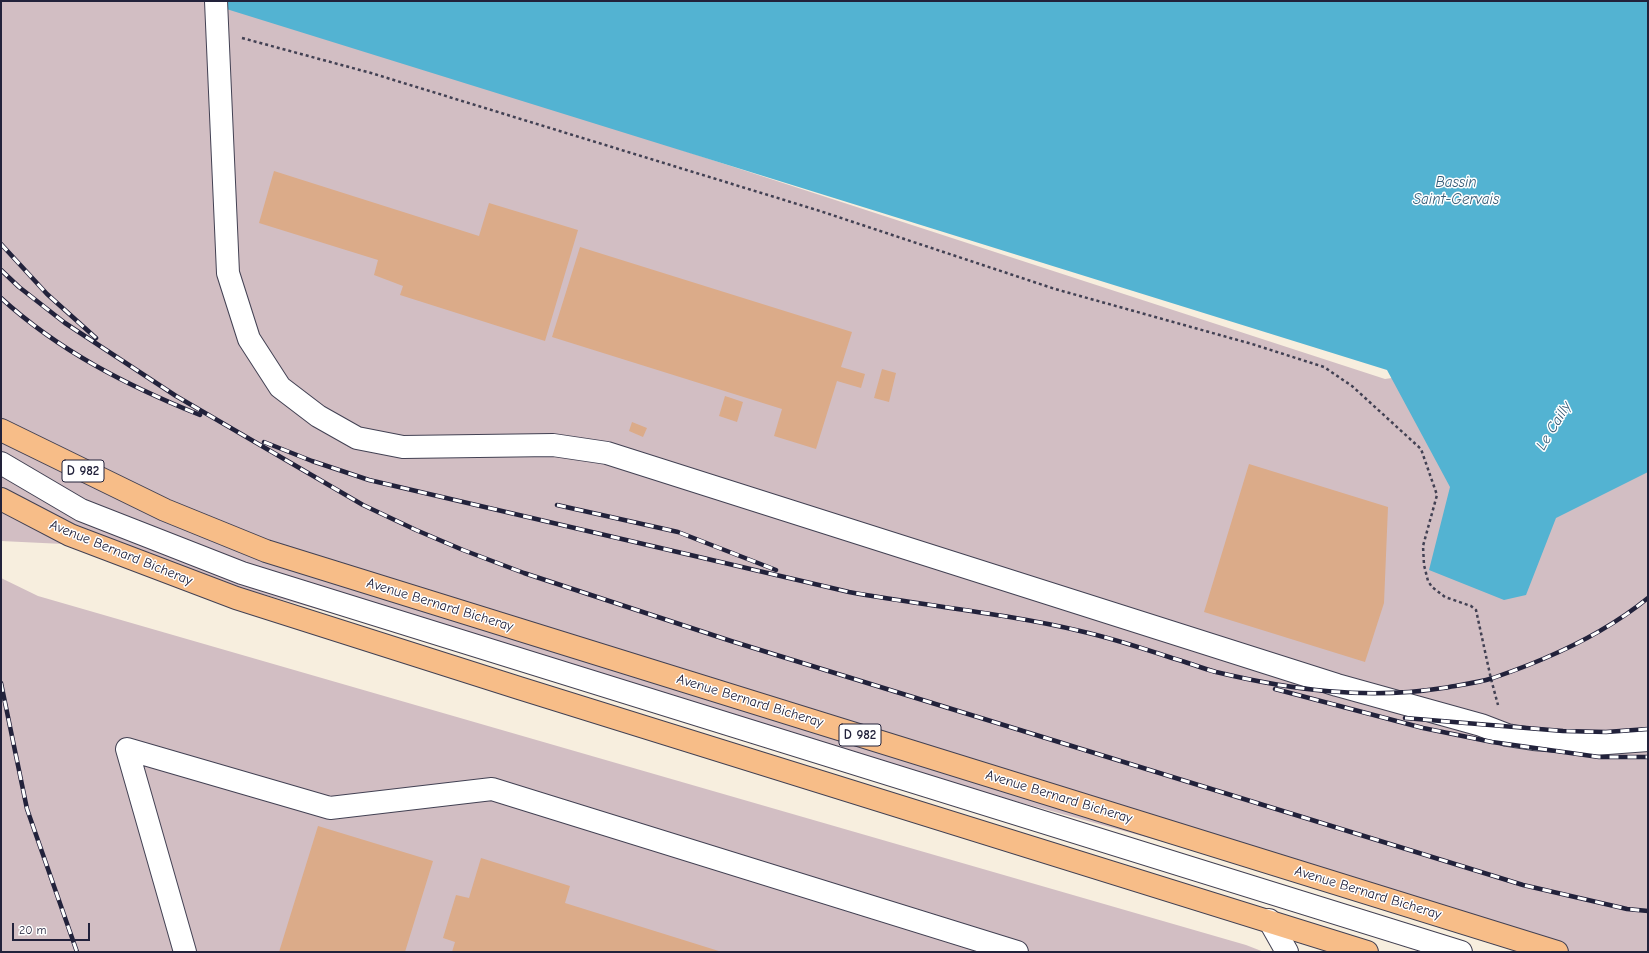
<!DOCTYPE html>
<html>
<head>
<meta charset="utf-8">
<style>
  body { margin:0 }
  #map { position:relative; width:1649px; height:953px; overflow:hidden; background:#f7eede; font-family:"Comic Neue",sans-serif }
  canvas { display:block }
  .frame { position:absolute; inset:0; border:2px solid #22223b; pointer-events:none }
  .scale { position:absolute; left:12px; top:923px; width:78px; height:18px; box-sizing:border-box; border:2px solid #22223b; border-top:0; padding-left:5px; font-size:12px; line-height:14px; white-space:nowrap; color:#22223b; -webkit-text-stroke:3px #fff; paint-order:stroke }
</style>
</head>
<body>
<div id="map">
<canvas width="1649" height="953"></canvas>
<div class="frame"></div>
<div class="scale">20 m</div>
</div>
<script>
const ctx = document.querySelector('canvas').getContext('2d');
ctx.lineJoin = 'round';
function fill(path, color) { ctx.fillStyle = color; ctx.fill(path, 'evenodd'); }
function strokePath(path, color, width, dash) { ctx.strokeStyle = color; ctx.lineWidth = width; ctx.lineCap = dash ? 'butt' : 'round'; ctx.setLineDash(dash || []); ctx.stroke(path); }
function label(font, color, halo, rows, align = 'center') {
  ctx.font = font + ' "Comic Neue",sans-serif'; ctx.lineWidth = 3; ctx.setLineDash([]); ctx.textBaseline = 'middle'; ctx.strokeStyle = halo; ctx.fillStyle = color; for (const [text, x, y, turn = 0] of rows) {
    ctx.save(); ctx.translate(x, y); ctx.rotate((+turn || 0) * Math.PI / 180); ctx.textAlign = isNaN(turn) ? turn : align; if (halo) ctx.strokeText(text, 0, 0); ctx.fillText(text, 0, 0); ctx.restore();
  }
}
fill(new Path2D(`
  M1,1H224L1385,379L1470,366L1648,319V952H1564L84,545L1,541Z
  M1,578L38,596L1246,945L1264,952H1Z`), '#d2bec3');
fill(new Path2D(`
  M221,1H1648V472L1556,518L1526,595L1504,600L1429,570L1450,487L1387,370L220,7Z`), '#53b3d2');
fill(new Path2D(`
  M274,171L479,236L489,203L578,230L545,341L400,295L403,286L374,275L378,260L259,223Z
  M580,247L852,332L841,367L865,374L861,388L837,381L816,449L774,436L782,409L552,337Z
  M882,369L896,373L889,402L874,398Z
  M725,396L743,402L737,422L719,416Z
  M632,422L647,428L643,437L629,431Z
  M1249,464L1388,507L1384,603L1365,662L1204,612Z
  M318,826L433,861L405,952H279Z
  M481,858L570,886L565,903L722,952H452L455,942L443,938L456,895L469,898Z`), '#dbab89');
const minor = new Path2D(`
  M216,1L228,273L249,339L280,387L318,416L357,438L403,447L553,445L607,453L1337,685L1481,725L1507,735L1533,739L1594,744L1648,740
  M1,463L81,510L242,573L1461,952
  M1269,920L1287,952
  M185,952L127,749L330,808L492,789L1017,952`);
const major = new Path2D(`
  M1,430L165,510L266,551L1557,952
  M1,499L70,535L236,598L519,688L1367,952`);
strokePath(minor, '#424153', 24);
strokePath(major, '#424153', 24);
strokePath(new Path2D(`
  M1301,2V1
  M242,38L371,73L820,211L1055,289L1252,344L1324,367L1352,386L1421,449L1437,495L1423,546L1424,565L1428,581L1432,587L1445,597L1471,606L1476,610L1491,679L1498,705`), '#424153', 2.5, [3, 3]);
strokePath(minor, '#fff', 22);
strokePath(major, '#f7bd88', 22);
const rail = new Path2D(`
  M1,244L47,294L96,338
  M1,270L19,287L65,323L176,396L363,505L416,530L463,550L524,573L731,641L1523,885L1627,909L1648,911
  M1,298C59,351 128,386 200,415
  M264,442L312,461L369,480L849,592C926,606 1004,613 1080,631C1111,638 1142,648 1172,658C1187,662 1201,668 1216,672C1291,690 1367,700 1443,688C1460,685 1477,683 1493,678C1510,672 1527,666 1543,659C1581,643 1616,624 1648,598
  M557,505L678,532L776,570
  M1,683L27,809L77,952
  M1275,689L1423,728L1492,742L1599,757H1648
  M1405,718L1563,731L1606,732L1648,729`);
strokePath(rail, '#22223b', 4.5);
strokePath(rail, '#fff', 3, [9]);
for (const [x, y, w] of [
  [83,471,42],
  [860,735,42]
]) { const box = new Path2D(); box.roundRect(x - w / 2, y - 11, w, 22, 3); ctx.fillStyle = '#fff'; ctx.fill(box); strokePath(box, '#22223b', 1); }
label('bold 13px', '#22223b', null, [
  ["D 982",83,471],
  ["D 982",860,735]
]);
label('14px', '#22223b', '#fff', [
  ["Avenue Bernard Bicheray",121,553,22],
  ["Avenue Bernard Bicheray",440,605,17],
  ["Avenue Bernard Bicheray",750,701,17],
  ["Avenue Bernard Bicheray",1059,797,17],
  ["Avenue Bernard Bicheray",1368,893,17]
]);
label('italic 15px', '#365c77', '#fff', [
  ["Bassin",1456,183],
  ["Saint-Gervais",1456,200],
  ["Le Cailly",1554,426,-59]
]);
</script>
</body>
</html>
